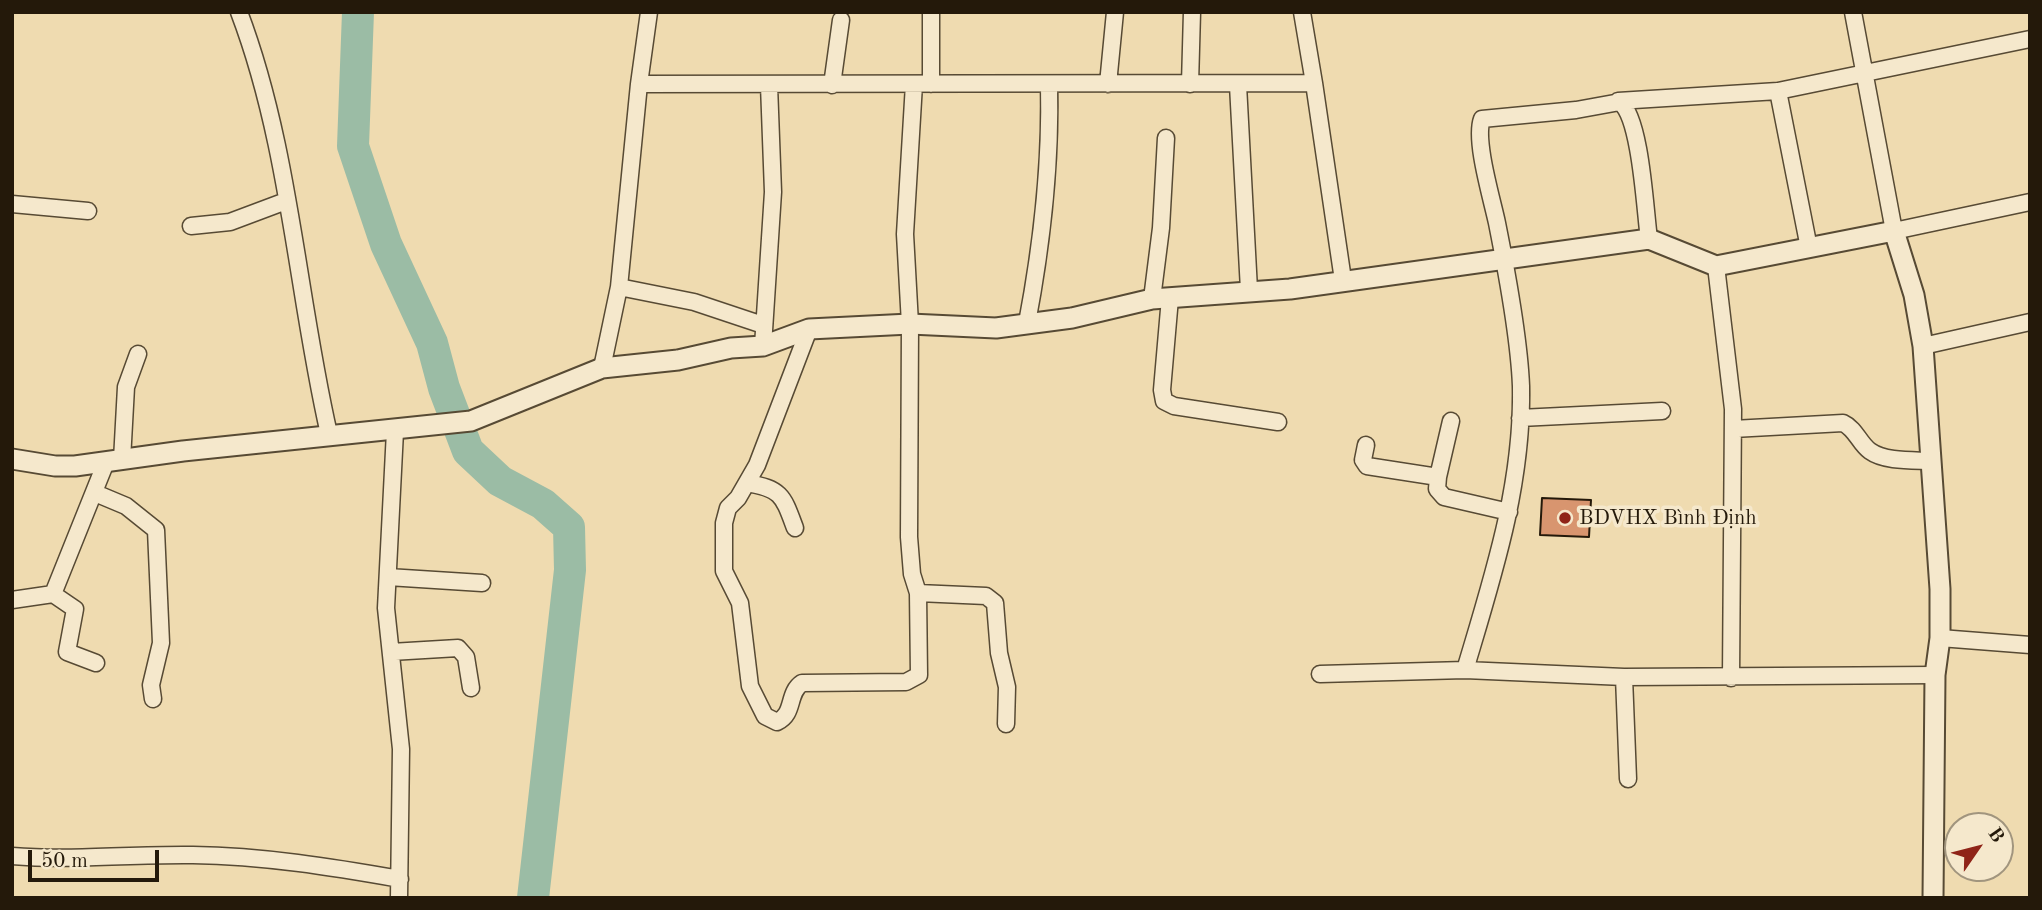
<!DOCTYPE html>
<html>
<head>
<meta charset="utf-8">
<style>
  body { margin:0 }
  #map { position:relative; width:2042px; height:910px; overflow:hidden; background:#efdbb0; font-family:"Old Standard TT",serif }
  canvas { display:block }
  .frame { position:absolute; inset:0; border:14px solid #24190a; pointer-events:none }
  .north { position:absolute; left:1944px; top:812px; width:70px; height:70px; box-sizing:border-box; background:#f5e8cc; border:2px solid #a1957e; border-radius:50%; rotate:55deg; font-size:19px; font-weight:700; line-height:28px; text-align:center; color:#24190a }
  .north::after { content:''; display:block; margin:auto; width:24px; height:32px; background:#8f2418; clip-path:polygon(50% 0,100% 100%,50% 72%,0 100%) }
  .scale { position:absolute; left:28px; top:850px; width:131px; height:32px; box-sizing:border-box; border:4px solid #24190a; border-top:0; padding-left:9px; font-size:21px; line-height:24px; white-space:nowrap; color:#24190a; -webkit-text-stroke:5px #f5e8cc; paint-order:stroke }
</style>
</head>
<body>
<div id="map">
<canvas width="2042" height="910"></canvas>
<div class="frame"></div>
<div class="north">B</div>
<div class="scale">50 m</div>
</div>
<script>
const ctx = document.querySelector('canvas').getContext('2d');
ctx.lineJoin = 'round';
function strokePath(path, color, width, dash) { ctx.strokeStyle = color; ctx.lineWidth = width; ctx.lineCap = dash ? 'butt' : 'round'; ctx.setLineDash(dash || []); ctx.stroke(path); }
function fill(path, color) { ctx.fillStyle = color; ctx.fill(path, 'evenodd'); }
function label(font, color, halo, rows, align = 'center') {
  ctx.font = font + ' "Old Standard TT",serif'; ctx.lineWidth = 7; ctx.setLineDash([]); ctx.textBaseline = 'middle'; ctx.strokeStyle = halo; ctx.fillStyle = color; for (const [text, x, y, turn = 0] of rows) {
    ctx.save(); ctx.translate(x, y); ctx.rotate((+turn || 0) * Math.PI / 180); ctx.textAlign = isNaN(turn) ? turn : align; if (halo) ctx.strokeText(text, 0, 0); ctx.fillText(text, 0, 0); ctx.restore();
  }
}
strokePath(new Path2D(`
  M358,12L353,146L386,244L432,343L444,388L468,451L500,481L543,504L569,527L570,570L533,898`), '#9bbca5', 32);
const building = new Path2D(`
  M1542,498L1591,500L1589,537L1540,535Z`);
fill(building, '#d8956f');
strokePath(building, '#24190a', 2);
const minor = new Path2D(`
  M239,12C290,146 297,295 329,434
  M1302,12L1314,83
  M1853,12L1894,231L2030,202
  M639,84L649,12
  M931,84V12
  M1108,84L1115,12
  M1190,84L1192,12
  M832,85L841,20
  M1238,85L1249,290
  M1778,91L1809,248
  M1618,101L1778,91L2030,39
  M12,204L88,211
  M191,226L230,222L286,201
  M1716,266L1733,409L1731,678
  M619,287L694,302L763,325
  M1170,298L1162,390L1164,401L1174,406L1278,422
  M1152,299L1161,228L1166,138
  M1027,323C1042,244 1051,166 1049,85
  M809,329L757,465L738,498L728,508L724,523V571L740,603L750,686L765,716L777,722C795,714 787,693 802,683L906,682L919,675L918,593L912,574L909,537L910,324L905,234L914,84
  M763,346L773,192L769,85
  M1923,346L2030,322
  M602,368L619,287L639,84L1314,83L1343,280
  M1520,418L1662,411
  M1733,429L1843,423C1856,429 1859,443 1870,451C1885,462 1914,460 1932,461
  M395,431L386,608L401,749L399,898
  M1366,445L1363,460L1367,466L1438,477L1437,489L1444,497L1509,512
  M122,460L126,387L138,354
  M1438,477L1451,421
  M747,483C782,489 783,496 795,528
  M95,493L126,506L156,530L161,643L151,685L153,699
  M388,577L482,583
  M918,593L986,596L995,603L999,653L1007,687L1006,724
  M12,600L53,594
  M1940,638L2030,645
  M391,652L458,648L466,657L471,688
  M96,663L67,652L75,609L53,594L106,462
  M1465,670C1493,576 1523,485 1521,386C1519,336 1507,273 1497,223C1492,199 1474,140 1482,119L1576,110L1620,102C1641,118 1645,211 1649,239
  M1320,674L1465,670L1624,677L1935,675
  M1624,677L1628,779
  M12,856C73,861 132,854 193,855C263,856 332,867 400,879`);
const tertiary = new Path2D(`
  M12,459L55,466H75L183,451L471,421L602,368L678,360L731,348L763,346L809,329L910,324L996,328L1072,318L1152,299L1290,289L1649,239L1716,266L1894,231L1914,295L1923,346L1940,589V638L1935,675L1933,898`);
strokePath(minor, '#574a34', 19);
strokePath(tertiary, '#574a34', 23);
strokePath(minor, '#f5e8cc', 16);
strokePath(tertiary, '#f5e8cc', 19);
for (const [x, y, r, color] of [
  [1565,518,7,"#8f2418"]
]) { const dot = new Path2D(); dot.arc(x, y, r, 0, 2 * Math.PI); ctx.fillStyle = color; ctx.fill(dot); strokePath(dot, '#f5e8cc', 2.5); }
label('21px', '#24190a', '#f5e8cc', [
  ["BDVHX Bình Định",1579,518]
], 'left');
</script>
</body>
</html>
